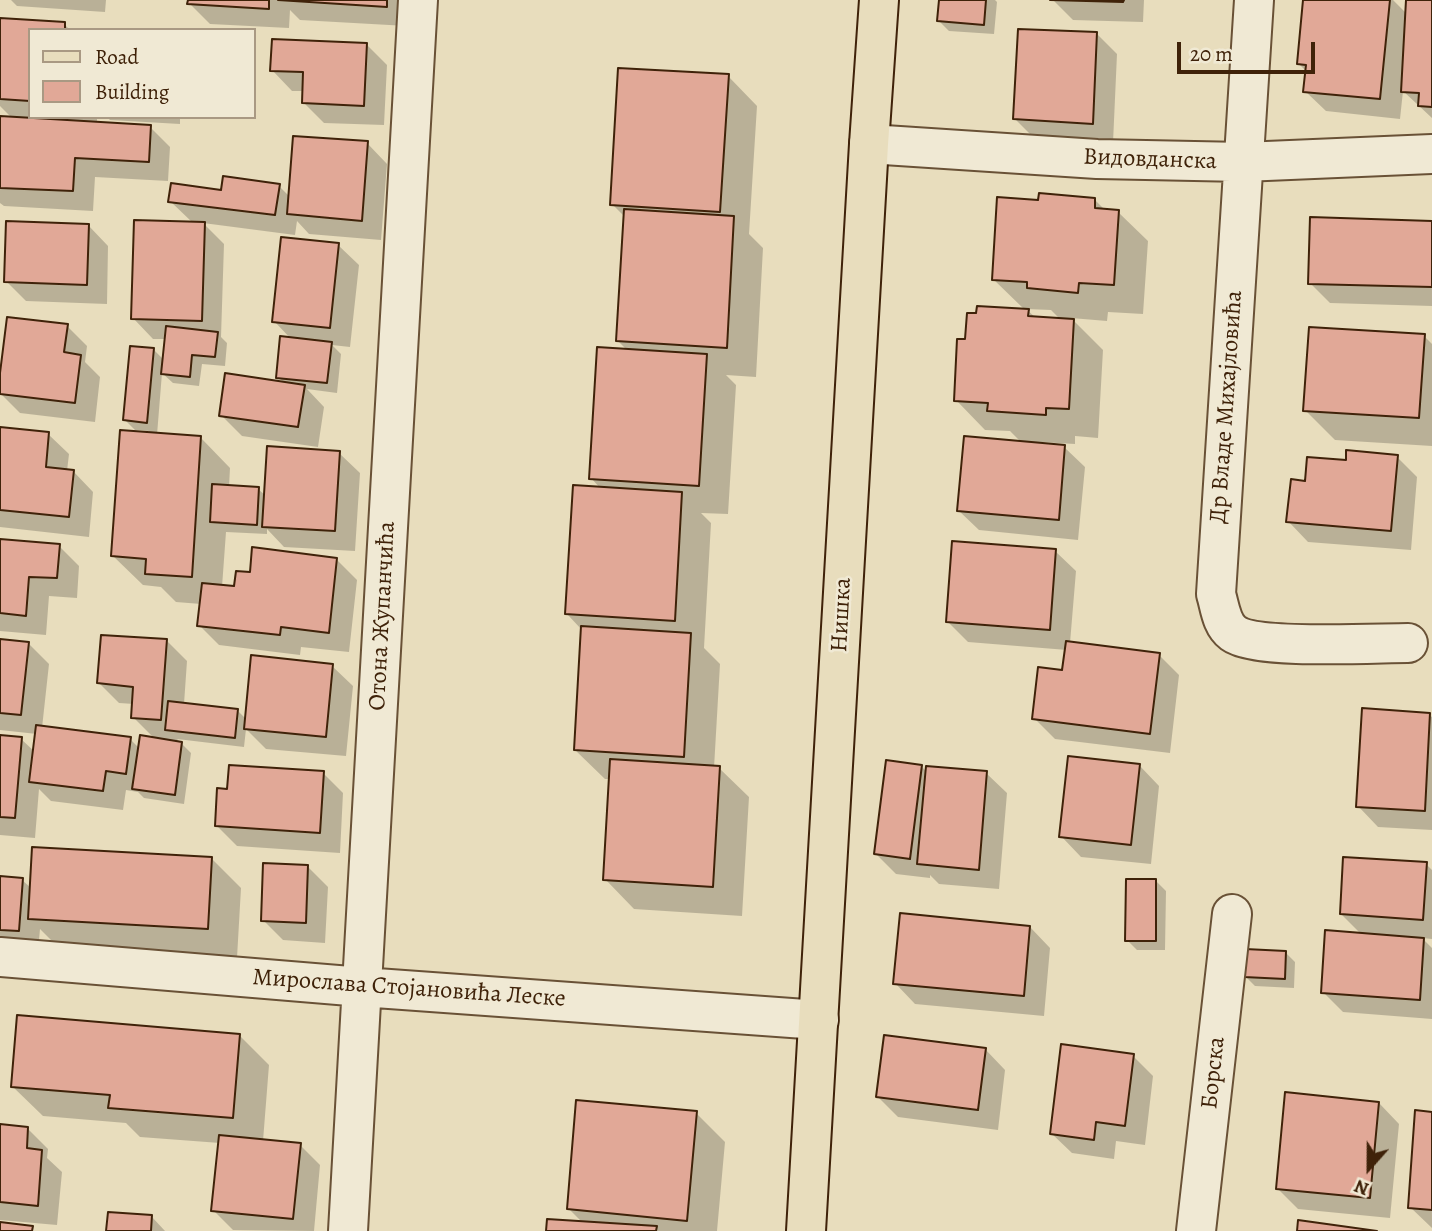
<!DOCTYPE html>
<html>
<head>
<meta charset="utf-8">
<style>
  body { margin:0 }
  #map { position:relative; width:1432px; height:1231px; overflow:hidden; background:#e8ddbd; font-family:Alegreya,serif }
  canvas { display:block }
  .legend { position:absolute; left:28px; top:28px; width:228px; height:91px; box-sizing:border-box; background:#f0e9d4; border:2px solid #a99983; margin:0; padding:9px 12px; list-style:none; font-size:21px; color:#3f2209 }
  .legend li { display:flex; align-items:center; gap:14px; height:35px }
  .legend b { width:35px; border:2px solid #a99983 }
  .north { position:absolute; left:1334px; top:1133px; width:70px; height:70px; -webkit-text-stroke:5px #f0e9d4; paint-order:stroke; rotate:201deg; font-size:19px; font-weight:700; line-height:28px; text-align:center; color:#3f2209 }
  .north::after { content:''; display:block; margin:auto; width:24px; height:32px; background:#3f2209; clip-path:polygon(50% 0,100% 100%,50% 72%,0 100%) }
  .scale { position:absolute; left:1177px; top:42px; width:138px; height:32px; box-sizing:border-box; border:4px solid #3f2209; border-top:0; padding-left:9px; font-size:21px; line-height:24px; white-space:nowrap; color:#3f2209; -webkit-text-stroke:5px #f0e9d4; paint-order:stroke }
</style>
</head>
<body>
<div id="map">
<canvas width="1432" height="1231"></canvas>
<ul class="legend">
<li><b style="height:9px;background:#e8ddbd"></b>Road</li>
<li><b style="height:19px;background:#e1a897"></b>Building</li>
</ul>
<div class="north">N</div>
<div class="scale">20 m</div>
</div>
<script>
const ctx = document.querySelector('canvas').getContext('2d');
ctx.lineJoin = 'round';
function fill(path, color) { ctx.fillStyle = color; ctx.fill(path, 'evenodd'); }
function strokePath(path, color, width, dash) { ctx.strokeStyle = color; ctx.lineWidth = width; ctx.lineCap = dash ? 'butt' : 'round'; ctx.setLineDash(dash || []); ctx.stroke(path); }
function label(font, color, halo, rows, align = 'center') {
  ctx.font = font + ' Alegreya,serif'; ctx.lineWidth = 5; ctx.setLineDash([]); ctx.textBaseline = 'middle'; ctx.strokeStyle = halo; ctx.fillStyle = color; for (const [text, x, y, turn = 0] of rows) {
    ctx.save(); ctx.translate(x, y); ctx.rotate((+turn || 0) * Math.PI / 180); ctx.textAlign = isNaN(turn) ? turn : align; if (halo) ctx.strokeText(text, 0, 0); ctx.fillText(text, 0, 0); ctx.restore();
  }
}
fill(new Path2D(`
  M11,0H106L105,12L17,6Z
  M190,0H408L407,26L300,20L290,10L289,28L210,24L189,3Z
  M941,0H995L997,2L994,34L949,31L939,21Z
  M1053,0H1144L1143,22L1073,20Z
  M1304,0H1393L1407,14L1408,0H1432V118L1403,91L1400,119L1326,111L1305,91L1307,72L1298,63Z
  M0,20L64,24L70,30H30V117H97V124L150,127L170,147L168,181L95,177L93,211L4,206L0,203V118L13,119L0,106Z
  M1097,34L1117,54L1113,143L1035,139L1015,119Z
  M367,45L387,65L384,125L324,123L303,102L304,91H292L272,70Z
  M728,76L757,106L749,234L763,248L756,377L726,375L736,385L728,514L701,513L711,523L704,648L720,664L714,768H719L749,797L742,916L634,909L605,879L611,779H605L575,750L582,630L567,614L601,489L591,478L628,351L618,341L626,218L612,204Z
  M107,117H180V124L110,120Z
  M367,143L387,164L381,240L309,234L297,221L295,235L203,223L224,244L221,337L227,343L225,366L202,364L199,386L173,383L162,373L157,435L201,438L230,468L229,487L258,489L266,496L339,453L360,473L355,551L284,547L267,529V534L226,532L222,587L236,588L251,574L336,559L357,580L349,652L301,647L300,655L219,645L199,625L201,604L176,602L161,587L143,585L113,556L149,431L135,430L125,420L154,350L164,360L166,339H153L133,318L193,223L170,201L222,191L279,186L290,197Z
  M1095,200L1106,211L1118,212L1148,241L1143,314L1108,312L1107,321L1071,318L1103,350L1098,438L1075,436V444L1040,442V445L1064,447L1085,467L1078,540L979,530L958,510L1022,443L1010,431L985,430L956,400L967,341L1025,310L993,279L1040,202ZM1026,309L1051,310L1061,320L1036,318Z
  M1432,223V306L1330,303L1310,283Z
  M88,225L108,246L107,304L26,301L6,281Z
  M338,245L359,265L350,347L332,345L341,354L337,393L307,389L324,407L318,447L242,436L221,415L284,383L278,377L292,340L274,321Z
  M67,326L87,346L85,362L100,377L95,422L20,413L0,393V388Z
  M1424,336L1432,344V446L1335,440L1305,410Z
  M0,429L48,434L69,454L67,471H73L93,492L89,537L0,527Z
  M1397,457L1417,477L1411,550L1308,542L1288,521L1307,483L1347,462Z
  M0,541L59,546L79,566L77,598L49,596L46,635L0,631Z
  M1055,551L1076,571L1070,643L1159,655L1179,675L1170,753L1055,739L1034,718L1063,672L1067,650L968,642L948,622Z
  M166,640L187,661L184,704L237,710L246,719L332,666L353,686L346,756L266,749L246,729L244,747L177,739L191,753L184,804L144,798L138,792L126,790L123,810L51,801L39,789L35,838L0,835V737L21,739L35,752L37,734L0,730V641L28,643L49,664L42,728L130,739L140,749L155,739L133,717L134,704L119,703L99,683Z
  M1429,715L1432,717V830L1378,827L1358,806Z
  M1139,765L1159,786L1151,864L1081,857L1061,836Z
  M921,766L927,772L986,773L1007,793L999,889L939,884L930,875V878L896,874L876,854Z
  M323,773L343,793L340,853L237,846L217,826L229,791Z
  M211,858L241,888L237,958L59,948L40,929L38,951L0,948V878L22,880L31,888Z
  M1426,864L1432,870V939L1422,938L1432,948V1019L1343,1012L1323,992L1362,935L1341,914Z
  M307,866L328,887L325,943L283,940L263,920Z
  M1156,881L1166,891L1165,950H1137L1127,940Z
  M1030,927L1050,948L1044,1016L915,1004L895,983Z
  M1285,952L1295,962L1294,988L1255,986L1245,976Z
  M239,1035L269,1065L263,1141L300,1145L320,1165L314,1231L233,1230L213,1210L220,1143L140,1137L126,1123L43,1116L13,1087Z
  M985,1049L1005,1070L998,1130L898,1117L878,1097Z
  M1133,1056L1153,1076L1145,1145L1116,1141L1114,1159L1072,1153L1051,1133Z
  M1379,1103L1399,1124L1390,1218L1298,1209L1278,1189Z
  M696,1113L725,1142L717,1231H548L583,1223L568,1208Z
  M1432,1113V1228L1410,1207Z
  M0,1126L27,1128L48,1149L47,1158L62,1172L57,1225L0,1220Z
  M152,1217L165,1231H108Z`), '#0003');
const building = new Path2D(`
  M188,0H269V9L187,4Z
  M278,0H387V7Z
  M939,0H986L984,25L937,21Z
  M1050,0H1124L1123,2Z
  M1303,0H1390L1380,99L1303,92L1306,65L1297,64Z
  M1406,0H1432V107L1418,106L1419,93L1401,92Z
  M0,18L65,22V30H30V101L0,99Z
  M1018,29L1097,32L1093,124L1013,119Z
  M272,39L367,43L364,106L302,103L303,72L270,71Z
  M618,68L729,74L720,212L610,205Z
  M0,116L151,125L149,162L75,158L73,191L0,188Z
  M293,136L368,141L362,221L287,214Z
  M223,176L280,184L275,215L168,202L171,183L221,190Z
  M1039,193L1095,198V208L1119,210L1114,285L1079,283L1078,293L1027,288V282L992,280L997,197L1038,200Z
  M624,209L734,216L727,348L616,341Z
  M1310,217L1432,221V287L1308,284Z
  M134,220L205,222L202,321L131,319Z
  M6,221L89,224L87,285L4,282Z
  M281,237L339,243L330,328L272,322Z
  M977,306L1029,309L1028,316L1074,319L1069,409L1046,408V415L987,411L988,403L954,401L957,339H965L967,313H976Z
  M7,317L68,324L64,352L81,355L75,403L0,394V373Z
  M166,326L218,332L215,357L192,355L190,377L161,374Z
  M1309,327L1425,334L1419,418L1303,411Z
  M280,336L332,342L327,383L276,378Z
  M130,346L154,348L147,423L123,420Z
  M597,347L707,354L699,486L589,479Z
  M225,373L305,385L298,427L219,416Z
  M0,427L49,432L46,467L74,470L69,517L0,510Z
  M120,430L201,436L192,577L145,574L146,559L111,556Z
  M964,436L1065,445L1059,520L957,511Z
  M267,446L340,451L335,531L262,527Z
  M1346,450L1398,455L1391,531L1286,522L1291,479L1305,481L1307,457L1346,460Z
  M212,484L259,487L257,525L210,522Z
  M573,485L682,492L675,621L565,614Z
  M0,539L60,544L57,578L29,577L26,616L0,613Z
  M952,541L1056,549L1050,630L946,622Z
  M252,547L337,558L329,633L281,627L280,635L197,626L202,583L234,586L236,571L250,572Z
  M581,626L691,633L684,757L574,750Z
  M101,635L167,639L161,720L131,718L133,687L97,683Z
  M0,639L29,642L21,715L0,713Z
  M1066,641L1160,653L1150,734L1032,719L1038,667L1062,670Z
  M251,655L333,664L326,737L244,729Z
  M168,701L238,709L235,738L165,730Z
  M1362,708L1430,713L1425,811L1356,807Z
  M36,725L131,737L126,774L106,771L103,791L29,782Z
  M0,735L22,737L15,818L0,817Z
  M140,735L182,742L175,795L132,789Z
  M1068,756L1140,764L1131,845L1059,837Z
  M610,759L720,766L713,887L603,880Z
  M886,760L922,765L910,859L874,854Z
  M229,765L324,771L320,833L215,826L217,788L227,789Z
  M926,766L987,771L979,870L917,864Z
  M32,847L212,857L208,929L28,919Z
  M1343,857L1427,862L1423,920L1340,914Z
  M263,863L308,865L306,923L261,921Z
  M0,876L23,878L19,931L0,930Z
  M1126,879H1156V941H1125Z
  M900,913L1030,926L1024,996L893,984Z
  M1325,930L1424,938L1420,1000L1321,993Z
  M1245,949L1286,951L1285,979L1244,977Z
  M17,1015L240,1034L233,1118L108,1108L110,1095L11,1087Z
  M884,1035L986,1048L978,1110L876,1097Z
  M1061,1044L1134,1054L1125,1126L1096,1122L1094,1140L1050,1134Z
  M1285,1092L1379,1102L1370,1198L1276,1189Z
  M576,1100L697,1111L687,1221L567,1209Z
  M1415,1110L1432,1112V1210L1408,1208Z
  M0,1124L28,1127L27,1148L42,1150L38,1206L0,1202Z
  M219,1135L301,1143L293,1219L211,1211Z
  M108,1212L152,1215L151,1231H106Z
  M547,1219L657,1226L656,1231H546Z
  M1298,1220L1377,1231H1297Z
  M0,1222L33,1226L32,1231H0Z`);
fill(building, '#e1a897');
strokePath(building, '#3f2209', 2);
const minor = new Path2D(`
  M1254,0L1216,594C1220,607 1221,624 1233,633C1255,650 1375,643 1408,643
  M869,144L1097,159L1243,162L1432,154
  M0,957L362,987L819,1020
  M348,1231L418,0
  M1196,1231L1232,914`);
const major = new Path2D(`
  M806,1231L869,144L879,0`);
strokePath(minor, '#695136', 42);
strokePath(major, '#3f2209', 42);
strokePath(minor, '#f0e9d4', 38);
strokePath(major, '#e8ddbd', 38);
label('24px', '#3f2209', '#f0e9d4', [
  ["Видовданска",1150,160,2],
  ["Др Владе Михајловића",1227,407,-86],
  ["Нишка",842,615,-87],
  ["Отона Жупанчића",383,616,-87],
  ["Мирослава Стојановића Леске",409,989,4],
  ["Борска",1214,1073,-84]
]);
</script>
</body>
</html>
